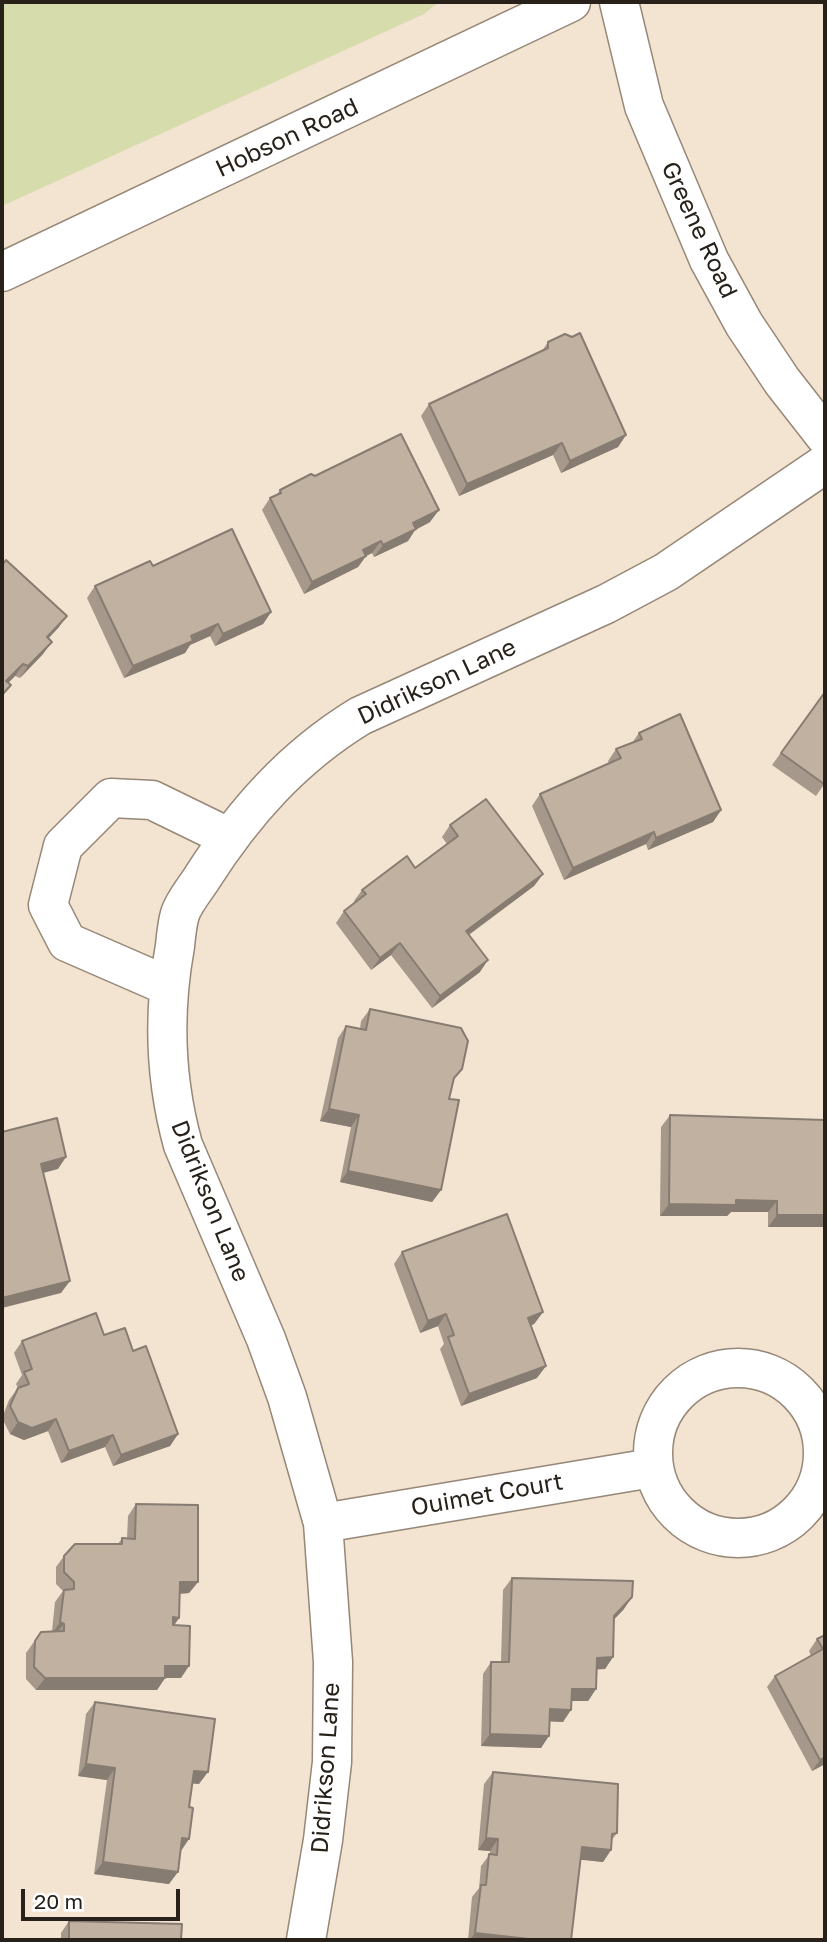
<!DOCTYPE html>
<html>
<head>
<meta charset="utf-8">
<style>
  body { margin:0 }
  #map { position:relative; width:827px; height:1942px; overflow:hidden; background:#f3e3d1; font-family:"Golos Text",sans-serif }
  canvas { display:block }
  .frame { position:absolute; inset:0; border:4px solid #27211a; pointer-events:none }
  .scale { position:absolute; left:21px; top:1889px; width:159px; height:32px; box-sizing:border-box; border:4px solid #27211a; border-top:0; padding-left:9px; font-size:21px; line-height:24px; white-space:nowrap; color:#27211a; -webkit-text-stroke:5px #fff; paint-order:stroke }
</style>
</head>
<body>
<div id="map">
<canvas width="827" height="1942"></canvas>
<div class="frame"></div>
<div class="scale">20 m</div>
</div>
<script>
const ctx = document.querySelector('canvas').getContext('2d');
ctx.lineJoin = 'round';
function fill(path, color) { ctx.fillStyle = color; ctx.fill(path, 'evenodd'); }
function strokePath(path, color, width, dash) { ctx.strokeStyle = color; ctx.lineWidth = width; ctx.lineCap = dash ? 'butt' : 'round'; ctx.setLineDash(dash || []); ctx.stroke(path); }
function label(font, color, halo, rows, align = 'center') {
  ctx.font = font + ' "Golos Text",sans-serif'; ctx.lineWidth = 5; ctx.setLineDash([]); ctx.textBaseline = 'middle'; ctx.strokeStyle = halo; ctx.fillStyle = color; for (const [text, x, y, turn = 0] of rows) {
    ctx.save(); ctx.translate(x, y); ctx.rotate((+turn || 0) * Math.PI / 180); ctx.textAlign = isNaN(turn) ? turn : align; if (halo) ctx.strokeText(text, 0, 0); ctx.fillText(text, 0, 0); ctx.restore();
  }
}
fill(new Path2D(`
  M2,2H439L424,14L2,206Z`), '#d6dcac');
const minor = new Path2D(`
  M619,2L644,106L709,260L744,324L782,381L825,436
  M168,986L67,942L48,905L63,846L111,798L152,800L228,837
  M653 1453a85 85 0 1 1 170 0a85 85 0 1 1-170 0Z
  M323,1523L652,1468
  M306,1940L323,1840L332,1762L333,1662L323,1523L287,1397L266,1339L183,1145C165,1080 163,1012 175,946C176,936 177,924 180,914C184,902 195,889 202,878C244,812 293,757 360,716L606,604L666,572L825,464`);
const major = new Path2D(`
  M2,272L571,2`);
strokePath(minor, '#968777', 41);
strokePath(major, '#968777', 41);
strokePath(minor, '#fff', 38);
strokePath(major, '#fff', 38);
fill(new Path2D(`
  M548,342L626,435L618,447L561,473L553,455L459,496L421,416L429,404L542,351Z
  M280,490L430,522L415,530L408,541L374,557L372,553L366,556L358,567L304,594L262,510L270,498L276,496Z
  M2,565L67,616L58,628L48,639L43,654L20,678L15,676L8,683L2,698Z
  M153,566L271,612L263,624L215,646L210,636L190,645L185,653L124,678L87,598L95,586Z
  M825,692V783L816,796L772,765Z
  M639,733L721,810L713,822L648,850L646,844L564,880L532,806L540,794L609,764L608,761L616,749L632,743Z
  M450,825L543,874L534,886L469,935L480,972L432,1008L391,955L371,970L336,923L344,911L355,903L354,901L362,890L415,868L447,844L442,837Z
  M370,1009L453,1082L449,1099L441,1190L432,1202L340,1182L351,1127L320,1121L338,1038L346,1026L360,1029L361,1021Z
  M670,1115L825,1227H768V1212H731L727,1216H660L661,1127Z
  M402,1252L543,1312L534,1324L531,1325L537,1378L461,1406L440,1349L444,1344L438,1326L420,1333L394,1264Z
  M104,1335L133,1351L178,1434L170,1446L113,1466L105,1447L61,1463L48,1431L24,1440L10,1434L2,1418L9,1400L18,1388L16,1384L22,1375L14,1353L22,1341Z
  M136,1504L198,1582L189,1593L180,1594L179,1618L174,1625L181,1678H165L157,1690H36L26,1679V1653L41,1632L52,1631L55,1602L63,1591L56,1584V1567L64,1556L118,1544L122,1538L127,1539L128,1516Z
  M512,1578L624,1609L614,1619L613,1657L605,1669H597L596,1689L588,1701H571L563,1722L550,1721L541,1748L481,1746L483,1674L491,1662H501L503,1590Z
  M825,1635V1764L812,1771L767,1687L775,1676L811,1656L809,1651L817,1639Z
  M95,1702L199,1784L192,1783L181,1851L169,1884L94,1874L107,1780L78,1776L86,1714Z
  M493,1772L617,1833L612,1840L611,1850L603,1862L580,1859L571,1940H468L472,1897L479,1888L481,1866L490,1854V1851L478,1850L484,1784Z
  M69,1921L181,1940H61V1933Z`), '#a6988a');
fill(new Path2D(`
  M626,435L618,447L561,473L570,461Z
  M562,443L553,455L459,496L467,484Z
  M439,510L430,522L415,530L408,541L374,557L383,545L413,523Z
  M381,541L372,553L366,556L358,567L304,594L312,582L363,550Z
  M271,612L263,624L215,646L223,634Z
  M67,616L58,628L38,649L47,637Z
  M218,624L210,636L190,645L185,653L124,678L133,666Z
  M52,642L43,654L20,678L28,666Z
  M23,664L15,676L2,689L6,681Z
  M721,810L713,822L648,850L656,838Z
  M654,832L646,844L564,880L573,868Z
  M543,874L534,886L457,943L466,931Z
  M400,943L391,955L371,970L380,958Z
  M488,960L480,972L432,1008L440,996Z
  M329,1109L359,1115L351,1127L320,1121Z
  M66,1157L58,1169L32,1176L41,1164Z
  M348,1171L441,1190L432,1202L340,1182Z
  M736,1200L777,1201L768,1212H731L727,1216H660L669,1204Z
  M777,1215H825V1227H768Z
  M70,1281L61,1293L2,1308V1298Z
  M543,1312L534,1324L520,1330L528,1318Z
  M446,1314L438,1326L420,1333L428,1321Z
  M546,1366L537,1378L461,1406L469,1394Z
  M56,1419L48,1431L24,1440L10,1434L18,1422Z
  M178,1434L170,1446L113,1466L121,1455Z
  M113,1435L105,1447L61,1463L69,1451Z
  M180,1582H198L189,1593L171,1594Z
  M632,1597L624,1609L606,1628L614,1616Z
  M173,1617L179,1618L171,1630Z
  M60,1622L64,1624L55,1635L52,1634Z
  M613,1657L605,1669L589,1670L597,1658Z
  M165,1666H189L181,1678H157Z
  M45,1678H165L157,1690H36Z
  M572,1689H596L588,1701H563Z
  M550,1709L571,1710L563,1722L541,1721Z
  M490,1734L549,1736L541,1748L481,1746Z
  M825,1757V1764L812,1771L820,1760Z
  M86,1764L115,1768L107,1780L78,1776Z
  M194,1771L208,1772L199,1784L186,1783Z
  M182,1838L189,1839L181,1851Z
  M486,1838L498,1839L490,1851L478,1850Z
  M582,1847L611,1850L603,1862L573,1859Z
  M103,1862L178,1872L169,1884L94,1874Z
  M475,1933L538,1940H470Z`), '#877c71');
const building = new Path2D(`
  M580,333L626,435L570,461L562,443L467,484L429,404L548,348V342L565,334L572,337Z
  M401,434L439,510L413,523L416,529L383,545L381,541L363,550L366,556L312,582L270,498L281,493L280,490L311,474L315,476Z
  M232,529L271,612L223,634L218,624L191,636L193,641L133,666L95,586L150,561L153,566Z
  M6,560L67,616L47,637L52,642L28,666L23,664L6,681L11,685L2,695V565Z
  M825,692V783L824,784L781,753Z
  M680,714L721,810L656,838L654,832L573,868L540,794L621,758L616,749L642,739L639,733Z
  M486,799L543,874L466,931L488,960L440,996L400,943L380,958L344,911L366,894L362,890L407,856L415,868L458,836L450,825Z
  M370,1009L461,1028L468,1041L462,1069L454,1078L449,1099L459,1100L441,1190L348,1171L359,1115L329,1109L346,1026L366,1030Z
  M670,1115L825,1120V1215H777V1201L736,1200V1205L669,1204Z
  M57,1118L66,1157L41,1164L70,1281L2,1298V1132Z
  M507,1214L543,1312L528,1318L546,1366L469,1394L448,1337L454,1335L446,1314L428,1321L402,1252Z
  M96,1313L104,1335L125,1328L133,1351L146,1346L178,1434L121,1455L113,1435L69,1451L56,1419L32,1428L18,1422L10,1406L18,1388L29,1384L24,1372L32,1369L22,1341Z
  M136,1504L198,1505V1582H180L179,1618L173,1617V1625L190,1626L189,1666H165V1678H45L34,1667L35,1641L41,1632L64,1631V1624L60,1622L64,1590L74,1589V1582L64,1572V1556L75,1544H122V1538L135,1539Z
  M512,1578L633,1581L632,1597L614,1616L613,1657L597,1658L596,1689H572L571,1710L550,1709L549,1736L490,1734L491,1662H509Z
  M825,1635V1757L820,1760L775,1676L823,1649L817,1639Z
  M95,1702L215,1719L208,1772L194,1771L189,1807L193,1808L189,1839L182,1838L178,1872L103,1862L115,1768L86,1764Z
  M493,1772L618,1784L617,1833L612,1834L611,1850L582,1847L571,1940H538L475,1933L481,1885H486L489,1854L497,1855L498,1839L486,1838Z
  M69,1921L182,1924L181,1940H69Z`);
fill(building, '#c1b1a1');
strokePath(building, '#877c71', 2);
label('24px', '#27211a', '#fff', [
  ["Hobson Road",287,138,-25],
  ["Greene Road",699,230,65],
  ["Didrikson Lane",437,682,-25],
  ["Didrikson Lane",210,1201,68],
  ["Ouimet Court",487,1495,-10],
  ["Didrikson Lane",326,1768,-86]
]);
</script>
</body>
</html>
